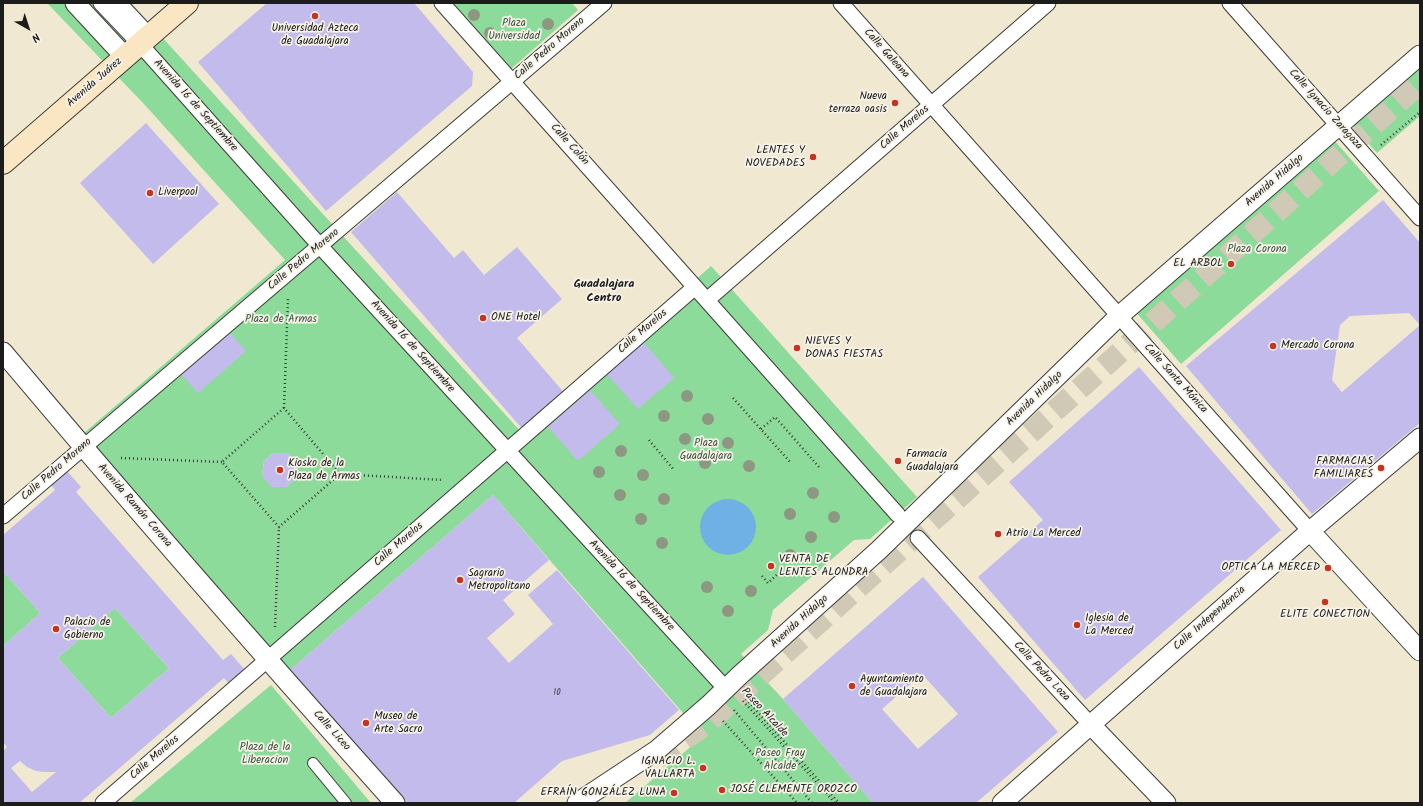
<!DOCTYPE html>
<html>
<head>
<meta charset="utf-8">
<style>
  body { margin:0 }
  #map { position:relative; width:1423px; height:806px; overflow:hidden; background:#f0e8d0; font-family:Kalam,sans-serif }
  canvas { display:block }
  .frame { position:absolute; inset:0; border:4px solid #1c1c1c; pointer-events:none }
  .north { position:absolute; left:8px; top:8px; width:40px; height:40px; -webkit-text-stroke:3px #f7f3e8; paint-order:stroke; rotate:141deg; font-size:11px; font-weight:700; line-height:16px; text-align:center; color:#1c1c1c }
  .north::after { content:''; display:block; margin:auto; width:14px; height:18px; background:#1c1c1c; clip-path:polygon(50% 0,100% 100%,50% 72%,0 100%) }
</style>
</head>
<body>
<div id="map">
<canvas width="1423" height="806"></canvas>
<div class="frame"></div>
<div class="north">N</div>
</div>
<script>
const ctx = document.querySelector('canvas').getContext('2d');
ctx.lineJoin = 'round';
function fill(path, color) { ctx.fillStyle = color; ctx.fill(path, 'evenodd'); }
function strokePath(path, color, width, dash) { ctx.strokeStyle = color; ctx.lineWidth = width; ctx.lineCap = dash ? 'butt' : 'round'; ctx.setLineDash(dash || []); ctx.stroke(path); }
function label(font, color, halo, rows, align = 'center') {
  ctx.font = font + ' Kalam,sans-serif'; ctx.lineWidth = 3.5; ctx.setLineDash([]); ctx.textBaseline = 'middle'; ctx.strokeStyle = halo; ctx.fillStyle = color; for (const [text, x, y, turn = 0] of rows) {
    ctx.save(); ctx.translate(x, y); ctx.rotate((+turn || 0) * Math.PI / 180); ctx.textAlign = isNaN(turn) ? turn : align; if (halo) ctx.strokeText(text, 0, 0); ctx.fillText(text, 0, 0); ctx.restore();
  }
}
fill(new Path2D(`
  M47,3H131L523,434L711,266L917,497L870,539L854,540L773,610L768,630L741,654L783,699L873,803H625L703,736L493,495L289,671L84,433L285,260L143,103ZM274,453H288L298,465L296,478L286,487L262,476L264,461Z
  M453,3H572L578,10L511,69Z
  M1420,62V116L1377,153L1350,122Z
  M1332,138L1379,191L1181,364L1134,310Z
  M3,571L40,613L3,646Z
  M115,608L169,668L111,718L58,658Z
  M271,685L371,803H130Z`), '#8ddb9a');
fill(new Path2D(`
  M700 527a28 28 0 1 1 56 0a28 28 0 1 1-56 0Z`), '#70b1e5');
fill(new Path2D(`
  M267,3H414L473,72L472,86L326,211L198,62Z
  M146,123L219,204L153,264L80,183Z
  M397,192L454,258L463,250L484,275L517,247L562,299L517,338L567,396L525,432L351,232Z
  M1383,200L1420,243V423L1312,514L1186,366ZM1409,313L1420,325L1342,392L1332,380L1340,325L1350,316Z
  M227,329L246,351L198,393L179,372Z
  M642,340L674,378L638,409L605,372Z
  M1139,367L1281,530L1085,700L978,577L1043,520L1009,482Z
  M590,390L620,424L578,461L548,427Z
  M274,453H288L298,465L296,478L286,487H272L262,476L264,461Z
  M67,471L81,487L76,492L223,660L231,654L245,670L229,684L224,678L79,803H4L3,801V751L7,747L3,742V646L40,613L3,571V535L55,490L51,485ZM115,608L169,668L111,718L58,658ZM20,761L27,767L36,771L45,772H56L32,792L11,768Z
  M493,495L549,560L503,600L515,614L487,638L509,663L553,624L528,595L557,570L679,710L650,735L562,761L514,803H406L289,671Z
  M923,577L1058,732L976,803H873L783,699ZM922,674L958,714L918,749L882,709Z`), '#c2bbec');
strokePath(new Path2D(`
  M657,758L705,725L1420,83`), '#d0c9b5', 22, [22, 11]);
const service = new Path2D(`
  M313,763L346,803`);
const pedestrian = new Path2D(`
  M101,3L140,44L320,246L726,689
  M442,3L898,515
  M841,3L1310,531
  M1230,3L1420,218
  M707,300L1048,3
  M3,516L604,3
  M918,538L1091,725
  M103,803L695,287`);
const minor = new Path2D(`
  M75,3L125,57
  M116,3L148,37
  M3,352C131,504 262,654 395,803
  M1310,531L1420,651
  M1091,725L1166,803
  M577,803L657,750L709,705L740,675L879,550L1119,316L1420,55
  M1002,803L1310,531L1420,438`);
const secondary = new Path2D(`
  M3,163L187,3`);
strokePath(service, '#3c3b37', 12);
strokePath(pedestrian, '#3c3b37', 17);
strokePath(minor, '#3c3b37', 21);
strokePath(secondary, '#3c3b37', 24);
strokePath(new Path2D(`
  M1381,145L1420,112
  M733,398L791,463
  M284,408L222,462L279,527L340,474L284,408L288,299
  M761,429L775,417L819,467
  M649,440L674,470
  M121,458L222,462
  M340,474L443,480
  M762,576L768,583L783,569
  M275,627L279,527
  M746,699L839,803
  M743,701L835,803
  M734,710L812,803
  M723,721L797,803`), '#3c3b37', 2.5, [1, 3]);
strokePath(service, '#fff', 10);
strokePath(pedestrian, '#fff', 15);
strokePath(minor, '#fff', 19);
strokePath(secondary, '#fbe6c3', 22);
ctx.fillStyle = '#8e9782';
for (const [x, y] of [
  [474,15],
  [548,24],
  [490,33],
  [687,396],
  [664,416],
  [708,419],
  [685,439],
  [728,443],
  [621,451],
  [705,463],
  [749,466],
  [599,472],
  [643,475],
  [813,493],
  [620,495],
  [664,499],
  [790,514],
  [834,517],
  [641,519],
  [811,537],
  [662,543],
  [790,555],
  [707,587],
  [751,591],
  [728,611]
]) { ctx.beginPath(); ctx.arc(x, y, 6, 0, 2 * Math.PI); ctx.fill(); }
for (const [x, y, r, color] of [
  [315,16,4,"#c8321e"],
  [895,103,4,"#c8321e"],
  [813,157,4,"#c8321e"],
  [150,193,4,"#c8321e"],
  [1231,264,4,"#c8321e"],
  [483,318,4,"#c8321e"],
  [1273,346,4,"#c8321e"],
  [797,348,4,"#c8321e"],
  [898,461,4,"#c8321e"],
  [1381,468,4,"#c8321e"],
  [280,470,4,"#c8321e"],
  [998,534,4,"#c8321e"],
  [771,566,4,"#c8321e"],
  [1328,568,4,"#c8321e"],
  [460,580,4,"#c8321e"],
  [1325,602,4,"#c8321e"],
  [1077,625,4,"#c8321e"],
  [56,629,4,"#c8321e"],
  [852,686,4,"#c8321e"],
  [366,723,4,"#c8321e"],
  [703,768,4,"#c8321e"],
  [722,790,4,"#c8321e"],
  [674,793,4,"#c8321e"]
]) { const dot = new Path2D(); dot.arc(x, y, r, 0, 2 * Math.PI); ctx.fillStyle = color; ctx.fill(dot); strokePath(dot, '#f7f3e8', 1.5); }
label('9px', '#464450', null, [
  ["10",557,693]
]);
label('11px', '#3e5542', '#f7f3e8', [
  ["Plaza",514,24],
  ["Universidad",514,37],
  ["Plaza Corona",1257,250],
  ["Plaza de Armas",281,320],
  ["Plaza",706,444],
  ["Guadalajara",706,457],
  ["Plaza de la",265,748],
  ["Liberacion",265,761],
  ["Paseo Fray",780,754],
  ["Alcalde",780,767]
]);
label('11px', '#1c1c1c', '#f7f3e8', [
  ["Universidad Azteca",315,29,"center"],
  ["de Guadalajara",315,42,"center"],
  ["Nueva",887,97,"right"],
  ["terraza oasis",887,110,"right"],
  ["LENTES Y",805,151,"right"],
  ["NOVEDADES",805,164,"right"],
  ["Liverpool",158,193],
  ["EL ARBOL",1223,264,"right"],
  ["ONE Hotel",491,318],
  ["NIEVES Y",805,342],
  ["DONAS FIESTAS",805,355],
  ["Mercado Corona",1281,346],
  ["Farmacia",906,455],
  ["Guadalajara",906,468],
  ["FARMACIAS",1373,462,"right"],
  ["FAMILIARES",1373,475,"right"],
  ["Kiosko de la",288,464],
  ["Plaza de Armas",288,477],
  ["Atrio La Merced",1006,534],
  ["VENTA DE",779,560],
  ["LENTES ALONDRA",779,573],
  ["OPTICA LA MERCED",1320,568,"right"],
  ["Sagrario",468,574],
  ["Metropolitano",468,587],
  ["ELITE CONECTION",1325,615,"center"],
  ["Iglesia de",1085,619],
  ["La Merced",1085,632],
  ["Palacio de",64,623],
  ["Gobierno",64,636],
  ["Ayuntamiento",860,680],
  ["de Guadalajara",860,693],
  ["Museo de",374,717],
  ["Arte Sacro",374,730],
  ["IGNACIO L.",695,762,"right"],
  ["VALLARTA",695,775,"right"],
  ["JOSÉ CLEMENTE OROZCO",730,790],
  ["EFRAÍN GONZÁLEZ LUNA",666,793,"right"]
], 'left');
label('11px', '#1c1c1c', '#f7f3e8', [
  ["Calle Pedro Moreno",550,49,-41],
  ["Calle Galeana",886,54,48],
  ["Avenida Juárez",95,83,-41],
  ["Avenida 16 de Septiembre",195,106,48],
  ["Calle Ignacio Zaragoza",1325,110,48],
  ["Calle Morelos",905,128,-41],
  ["Calle Colón",569,145,48],
  ["Avenida Hidalgo",1275,181,-41],
  ["Calle Pedro Moreno",304,260,-40],
  ["Calle Morelos",643,332,-41],
  ["Avenida 16 de Septiembre",412,347,48],
  ["Calle Santa Mónica",1175,379,48],
  ["Avenida Hidalgo",1035,399,-44],
  ["Calle Pedro Moreno",57,470,-41],
  ["Avenida Ramón Corona",134,506,49],
  ["Calle Morelos",399,545,-41],
  ["Avenida 16 de Septiembre",631,586,47],
  ["Calle Independencia",1210,619,-41],
  ["Avenida Hidalgo",800,622,-42],
  ["Calle Pedro Loza",1041,672,47],
  ["Paseo Alcalde",764,713,47],
  ["Calle Liceo",331,731,48],
  ["Calle Morelos",155,758,-41]
]);
label('bold 12px', '#1c1c1c', '#f7f3e8', [
  ["Guadalajara",604,285],
  ["Centro",604,299]
]);
</script>
</body>
</html>
